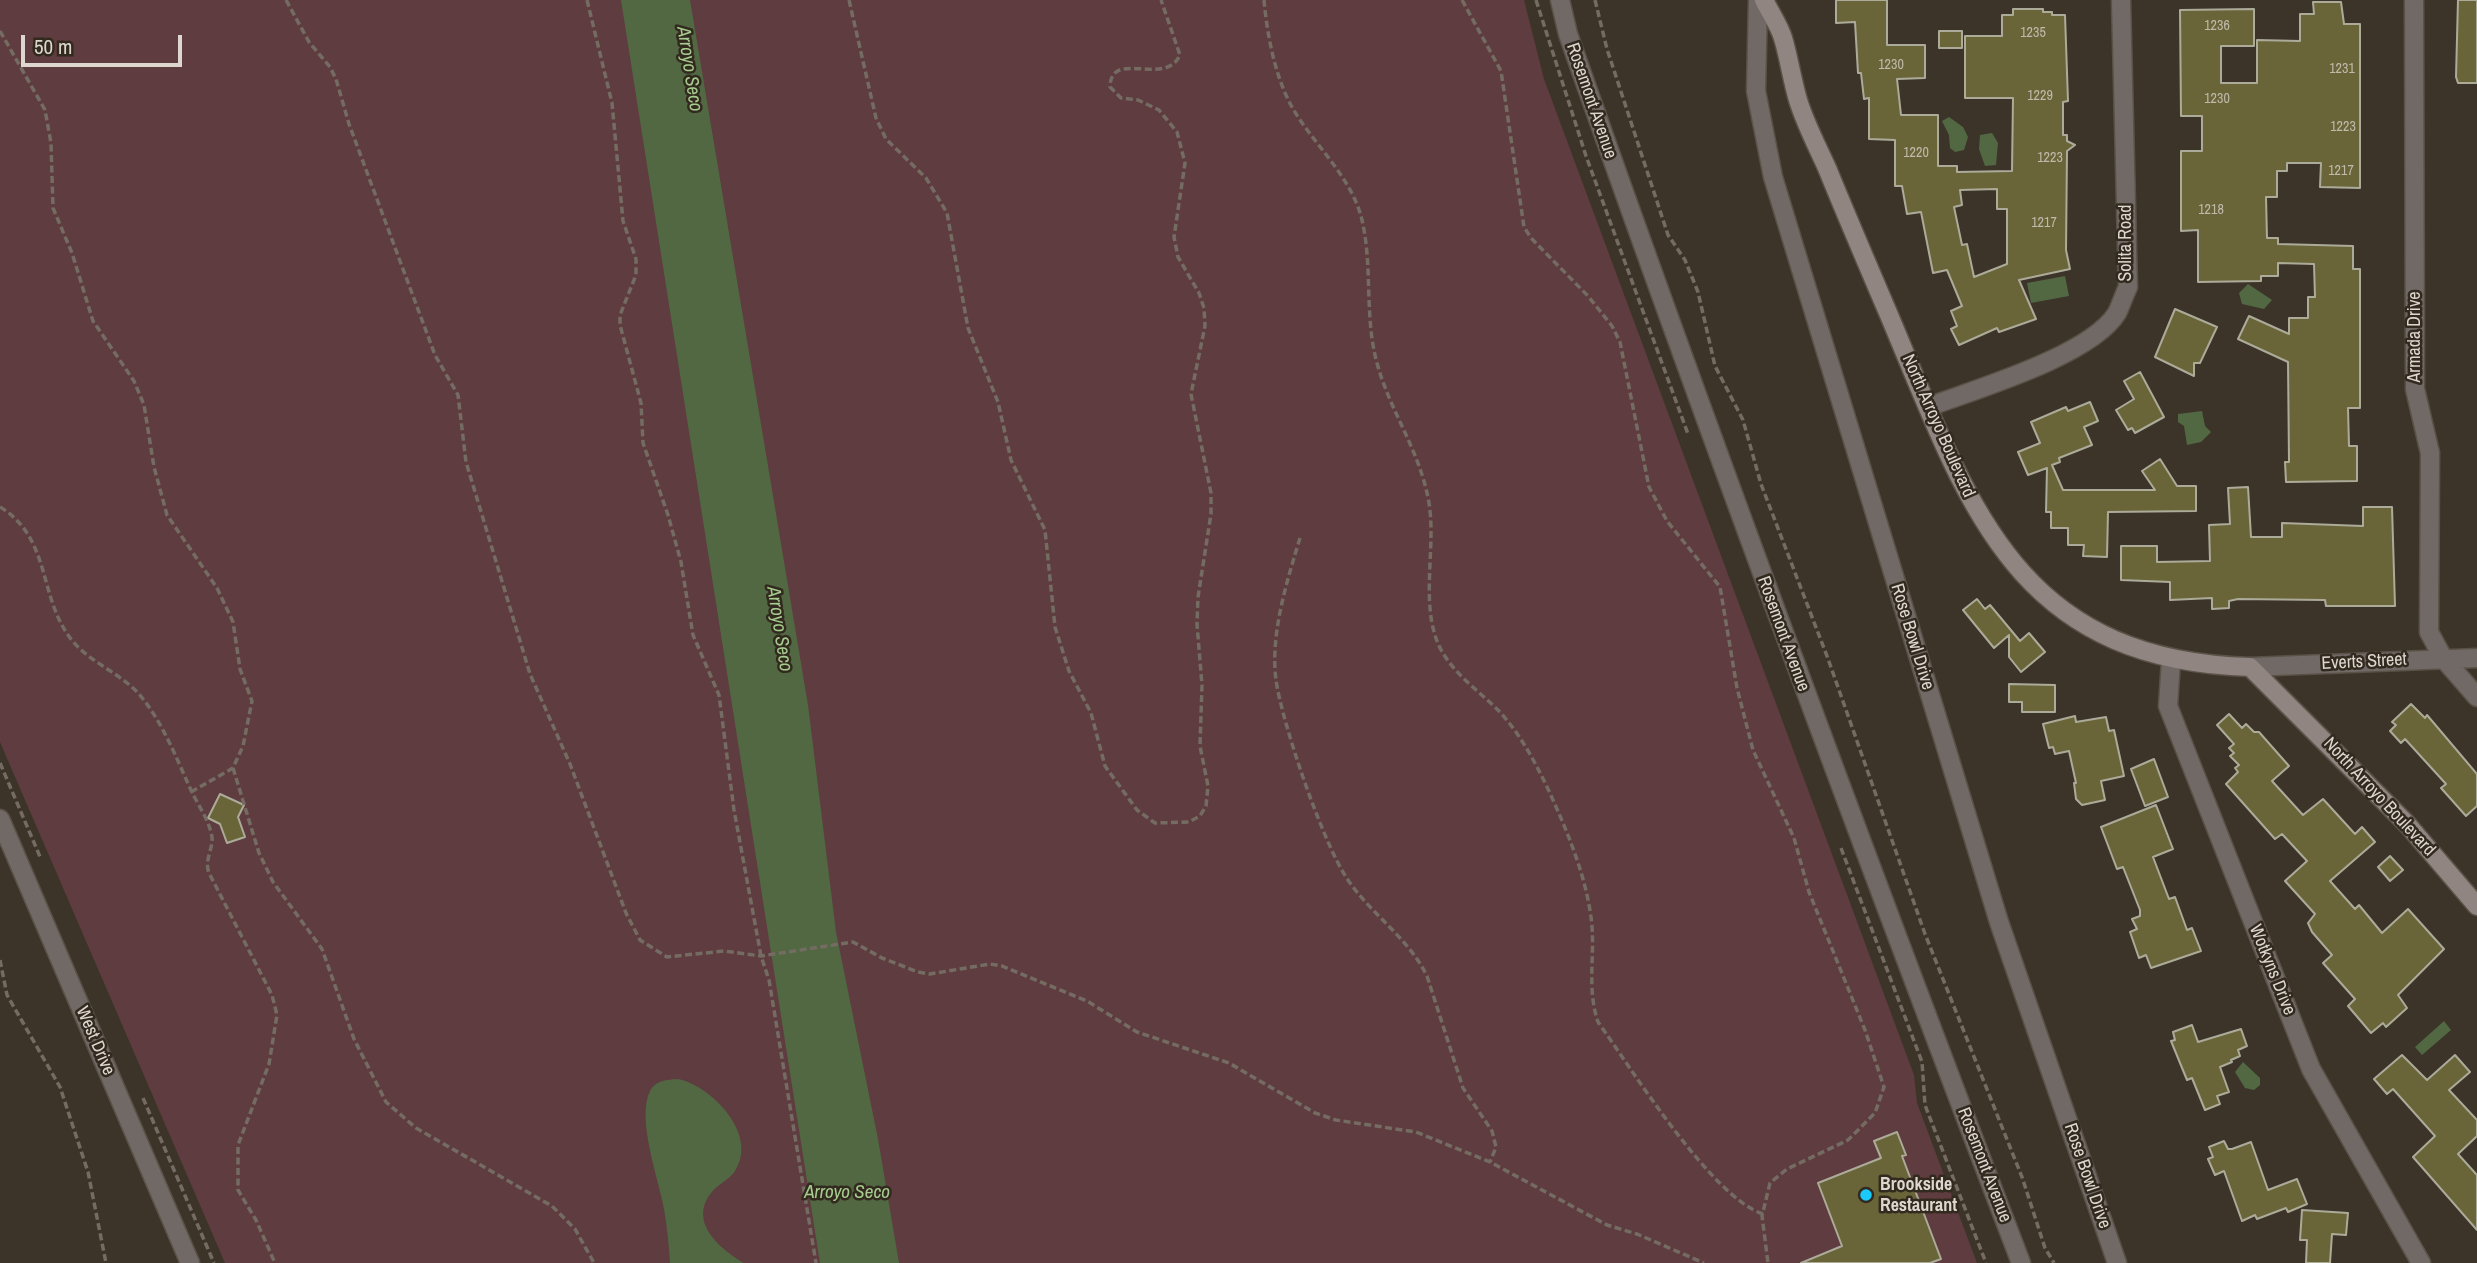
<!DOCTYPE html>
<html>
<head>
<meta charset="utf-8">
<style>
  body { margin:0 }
  #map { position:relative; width:2477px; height:1263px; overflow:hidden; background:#3d3429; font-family:"Archivo Narrow",sans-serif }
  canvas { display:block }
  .scale { position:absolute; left:21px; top:35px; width:161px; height:32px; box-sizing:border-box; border:4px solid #ddd7d0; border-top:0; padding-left:9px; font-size:21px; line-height:24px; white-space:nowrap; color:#ddd7d0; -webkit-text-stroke:5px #332a1f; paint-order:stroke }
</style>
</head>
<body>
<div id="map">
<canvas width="2477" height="1263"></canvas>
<div class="scale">50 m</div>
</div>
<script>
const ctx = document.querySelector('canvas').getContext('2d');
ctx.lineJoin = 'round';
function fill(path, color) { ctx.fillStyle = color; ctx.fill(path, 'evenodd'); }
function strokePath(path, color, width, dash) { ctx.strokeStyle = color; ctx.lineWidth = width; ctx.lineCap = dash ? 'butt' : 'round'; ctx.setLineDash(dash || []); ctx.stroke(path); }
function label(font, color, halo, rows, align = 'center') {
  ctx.font = font + ' "Archivo Narrow",sans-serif'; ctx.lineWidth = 5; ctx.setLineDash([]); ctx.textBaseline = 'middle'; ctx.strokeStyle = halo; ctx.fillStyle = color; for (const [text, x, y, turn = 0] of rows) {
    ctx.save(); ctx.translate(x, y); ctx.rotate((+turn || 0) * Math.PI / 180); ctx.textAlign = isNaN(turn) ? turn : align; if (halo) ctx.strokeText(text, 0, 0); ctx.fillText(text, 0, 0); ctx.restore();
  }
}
fill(new Path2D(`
  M0,0H1524L1544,79L1914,1075L1917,1103L1977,1263H225L0,742Z`), '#5f3c3f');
fill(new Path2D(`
  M621,0H690L808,705L836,932L878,1139L899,1263H820Z
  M1949,117L1963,127L1968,137L1964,150L1955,152L1950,148L1949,135L1942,121Z
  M1992,133L1998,143L1996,165L1985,166L1979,149L1980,135Z
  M2065,276L2069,296L2031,303L2027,283Z
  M2248,284L2272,300L2264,309L2242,304L2239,293Z
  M2202,411L2205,426L2211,432L2201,442L2187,445L2184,426L2178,422V414Z
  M2444,1021L2451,1030L2422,1055L2415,1047Z
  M2243,1062L2260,1078V1085L2254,1090L2245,1088L2235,1072Z
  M678,1079C712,1086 759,1135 735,1171C729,1180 718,1184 711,1193C688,1222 720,1249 744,1263H670C669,1245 667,1227 664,1209C659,1180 636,1119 650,1091C656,1080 667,1080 678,1079Z`), '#516843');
const building = new Path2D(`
  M1836,0H1887V45H1925V78L1897,79L1901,115H1938V166H1957V172L2012,171L2013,98H1965V36H2002V15H2013V9H2043V12H2052V15H2065L2068,101L2063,102V135H2067V141L2075,145L2067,151L2066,250L2070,269L2019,280L2036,319L1999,332L1997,328L1959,345L1951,329L1957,326L1951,311L1962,306L1947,270L1933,273L1921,212L1907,214L1902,186H1895V140L1869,139V98L1864,99L1861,73H1858L1855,22L1836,23ZM1997,189V209H2007V264L1974,277L1967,244L1962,245L1954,207L1962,205L1960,190Z
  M2458,0H2477V83H2458L2456,77Z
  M2313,2H2341L2344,24H2360V188L2320,187L2321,163H2287V171H2277V197H2266L2267,238H2278V244L2353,246V269H2360V408H2348L2349,446H2357V481L2286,482L2285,462H2289L2288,362L2238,339L2249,316L2289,334V318H2308V297H2315L2314,264L2278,263V276H2261V281L2198,282V230L2181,231V151H2202V116H2181L2180,10L2254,9V46H2221V83H2257V40L2300,41V14H2314Z
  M1939,31H1962V48H1939Z
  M2175,309L2217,327L2200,363H2194V376L2155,357Z
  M2140,372L2164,417L2135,433L2132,428L2128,430L2116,410L2134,399L2124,381Z
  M2090,402L2098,421L2084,427L2092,445L2059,458L2060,462L2052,465L2063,490H2155L2142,471L2160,459L2177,486H2196V511L2108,512L2107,557L2083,556L2084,545H2068V528H2051V512H2046L2047,468L2028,475L2018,452L2040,443L2031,422L2066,407L2068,411Z
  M2248,487L2251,537H2282V523L2363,526V507H2392L2395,606H2326L2325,600L2238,599L2229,601V608L2212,609V598L2170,600V582L2121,580V546H2157V562L2210,561L2209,525L2230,524L2228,488Z
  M1977,599L1985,609L1990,605L2020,641L2029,633L2045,652L2021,672L2009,657V635L1994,648L1963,610Z
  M2009,684L2055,685V712H2022V702H2009Z
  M2411,704L2425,718L2427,715L2477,774V806L2466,816L2441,788L2446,784L2405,739L2401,743L2390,731L2396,725L2392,722Z
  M2229,714L2242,728L2246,724L2254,732H2259L2289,766L2272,781L2303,815L2323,799L2355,834L2362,827L2375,842L2330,881L2355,909L2359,905L2382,933L2408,909L2444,949L2398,995L2407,1008L2386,1027L2383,1023L2371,1033L2348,1006L2355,999L2323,963L2332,955L2312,932L2308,923L2315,914L2285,881L2307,861L2282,834L2275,839L2226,784L2238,772L2235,768L2239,765L2230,756L2234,753L2229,748L2234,744L2217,725Z
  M2075,716L2076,722L2106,717L2109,731L2114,730L2124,776L2101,781L2105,800L2082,805L2076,799L2074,783H2076L2069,751L2055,754L2053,747L2049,748L2043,724Z
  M2154,759L2168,797L2145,806L2131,769Z
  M220,794L244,805L238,817L245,837L227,843L220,824L208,818Z
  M2156,805L2173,849L2153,857L2169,899L2175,897L2187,930L2192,928L2201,951L2151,968L2146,955L2139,958L2130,932L2137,929L2132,919L2140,916V910L2123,867L2117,869L2101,827Z
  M2390,856L2403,870L2390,881L2378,867Z
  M2192,1025L2198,1042L2241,1029L2247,1046L2238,1050L2240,1056L2231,1060L2232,1062L2220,1067L2229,1092L2217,1096L2220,1104L2205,1110L2192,1078L2187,1080L2171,1041L2175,1040L2173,1032Z
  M2402,1055L2427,1080L2455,1055L2470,1072L2449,1090L2477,1120V1136L2458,1154L2477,1175V1230L2413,1157L2435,1136L2393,1089L2387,1094L2374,1079Z
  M1897,1132L1906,1155L1902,1156L1941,1259L1930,1263H1801L1842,1246L1818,1183L1881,1158L1874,1141Z
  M2224,1141L2228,1149H2232L2251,1142L2268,1190L2297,1179L2307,1204L2288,1212L2286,1208L2257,1219L2255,1215L2242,1221L2224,1171L2215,1175L2208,1159L2213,1157L2209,1147Z
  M2302,1210L2348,1213L2346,1235L2332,1234L2330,1263H2306L2307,1240H2300Z`);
fill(building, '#696539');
strokePath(building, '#acab9a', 2);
const street = new Path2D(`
  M1560,0L1568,34C1713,446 1865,855 2021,1263
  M1758,0L1756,91L1773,177L1999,922L2117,1263
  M2414,0L2415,389L2430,453L2429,632L2443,658L2477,697
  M1928,407C1976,389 2090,356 2117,313C2121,305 2124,295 2128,287L2121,0
  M2171,660L2168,706L2311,1069L2421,1263
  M2250,667L2477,658
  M0,819L190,1263`);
const secondary = new Path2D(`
  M1764,0C1770,12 1779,25 1783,38C1789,58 1792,80 1798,100C1805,123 1817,146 1827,168C1847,217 1868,266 1889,315C1968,502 2013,660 2250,667L2407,824L2477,906`);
strokePath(street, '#5a5147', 21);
strokePath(secondary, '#5a5147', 21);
strokePath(new Path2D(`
  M286,0L309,42L330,67L336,79L349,124L435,355L458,395L466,462L530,674L570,764L626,913L640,940L667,957L724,951L761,956L853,942L882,958L918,972L930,974L990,964L1002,966L1087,1001L1137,1032L1229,1063L1315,1113L1336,1120L1416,1132L1490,1162L1607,1225L1637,1234L1704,1263
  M587,0L612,103L623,221L636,259V275L620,315V325L641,403L643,443L668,515L681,562L693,635L719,695L734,810L761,956L769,980L816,1263
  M849,0L876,118L886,139L926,178L947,213L968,328L998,402L1011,460L1045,530L1055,627L1069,671L1091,713L1105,766L1137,810L1155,823L1189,822L1200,816L1206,806L1208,786L1200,746L1202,685L1197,624L1198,597L1211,514V493L1191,394L1205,326L1204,308L1199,293L1178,257L1174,237L1185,163L1177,132L1159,110L1138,100L1121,98L1110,87C1111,48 1165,88 1180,55L1161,0
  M1264,0C1267,34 1275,77 1292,107C1313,144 1352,177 1362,220C1373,267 1364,316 1377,363C1390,412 1420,450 1429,503C1436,547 1421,599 1437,641C1448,670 1478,690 1499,711C1521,735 1535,762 1549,791C1567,831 1585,873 1591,917C1596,952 1586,987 1598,1022C1631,1068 1712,1198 1763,1214
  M1462,0L1501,71L1524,227L1531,238L1588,296L1612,326L1620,342L1649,487L1667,521L1720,587L1737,688L1753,750L1794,838L1809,892L1865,1030L1884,1087L1875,1113L1848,1140L1787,1169L1770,1183L1762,1216L1768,1263
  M1536,0L1586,156L1688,434
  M1595,0L1607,49L1668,235L1685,260L1698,292L1715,366L1743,420L1761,484L1827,656L1925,934L2022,1177L2045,1248L2054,1263
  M0,31L45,110L51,143L53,208L72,253L93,321L134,381L144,405L154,467L167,515L217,588L233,622L240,669L252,701L243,746L233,768L191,792
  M0,507C49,537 39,590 66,632C84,661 117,670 139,694C162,721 176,757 190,788C197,804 209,819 212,837C213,850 204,860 209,873L272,995L277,1015L269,1064L238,1145V1190L256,1220L275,1263
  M1300,538C1287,581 1270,634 1276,680C1282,723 1322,840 1346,877C1369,913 1408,937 1427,976L1463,1088L1492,1131L1496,1147L1490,1162
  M0,763L41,859
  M233,768L259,853L273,882L322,949L354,1039L386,1102L416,1128L552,1206L575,1229L594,1263
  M1841,848L1922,1062L1925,1105L1986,1263
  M0,960L7,995L60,1087L88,1172L106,1263
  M143,1098L214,1263`), '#746c62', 3.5, [7, 3.5]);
strokePath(street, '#706966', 18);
strokePath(secondary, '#908580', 18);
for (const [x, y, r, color] of [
  [1866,1195,7,"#1acafc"]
]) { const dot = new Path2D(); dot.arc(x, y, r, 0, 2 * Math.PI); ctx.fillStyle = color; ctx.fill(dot); strokePath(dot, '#332a1f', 2.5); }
label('14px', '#c0baaa', null, [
  ["1236",2217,26],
  ["1235",2033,33],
  ["1230",1891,65],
  ["1231",2342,69],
  ["1229",2040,96],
  ["1230",2217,99],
  ["1223",2343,127],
  ["1220",1916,153],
  ["1223",2050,158],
  ["1217",2341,171],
  ["1218",2211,210],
  ["1217",2044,223]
]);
label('18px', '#ddd7d0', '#332a1f', [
  ["Rosemont Avenue",1591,101,71],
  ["Solita Road",2126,243,-90],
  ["Armada Drive",2415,337,-90],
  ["North Arroyo Boulevard",1938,426,66],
  ["Rosemont Avenue",1783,634,70],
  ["Rose Bowl Drive",1912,637,73],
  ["Everts Street",2364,662,-3],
  ["North Arroyo Boulevard",2379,797,47],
  ["Wotkyns Drive",2272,970,68],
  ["West Drive",95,1041,67],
  ["Rosemont Avenue",1984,1165,69],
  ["Rose Bowl Drive",2087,1176,71]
]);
label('bold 18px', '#ddd7d0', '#332a1f', [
  ["Brookside",1880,1185],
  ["Restaurant",1880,1206]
], 'left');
label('italic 19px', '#a5cc8e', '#332a1f', [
  ["Arroyo Seco",689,69,81],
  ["Arroyo Seco",779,629,81],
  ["Arroyo Seco",847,1193]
]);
</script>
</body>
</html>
